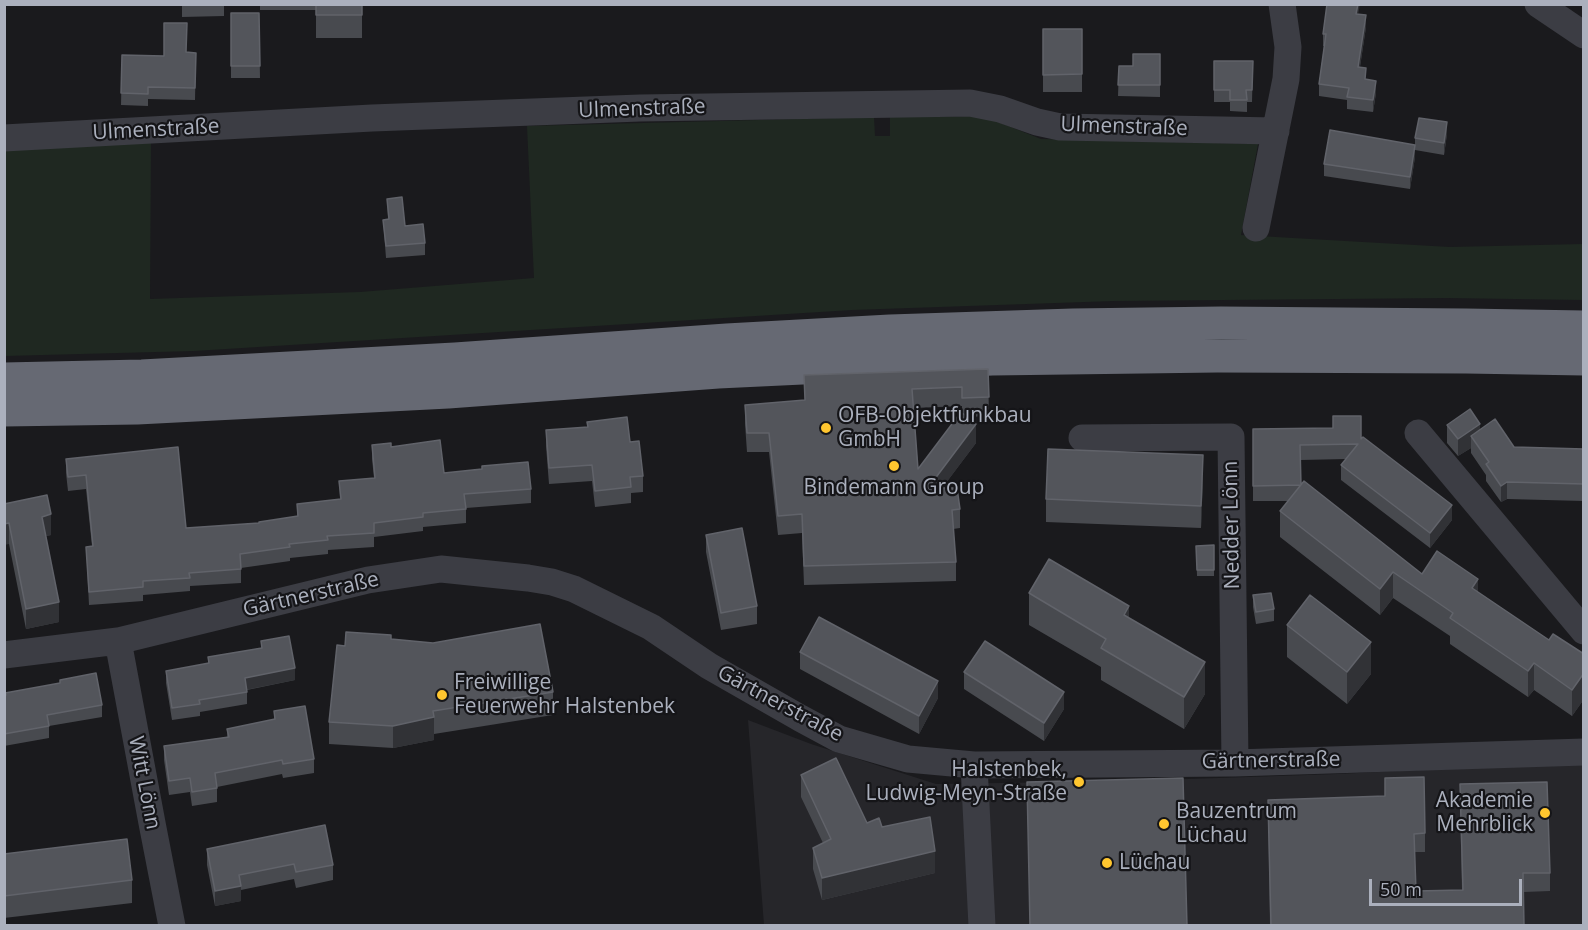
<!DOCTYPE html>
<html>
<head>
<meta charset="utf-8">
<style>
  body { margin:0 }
  #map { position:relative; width:1588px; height:930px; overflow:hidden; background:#1a1a1d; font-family:"Open Sans",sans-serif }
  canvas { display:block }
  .frame { position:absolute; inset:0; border:6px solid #abb0bd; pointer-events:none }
  .scale { position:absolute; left:1369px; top:879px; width:153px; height:27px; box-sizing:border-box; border:3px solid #abb0bd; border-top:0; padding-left:8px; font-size:18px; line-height:21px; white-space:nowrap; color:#abb0bd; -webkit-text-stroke:4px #151518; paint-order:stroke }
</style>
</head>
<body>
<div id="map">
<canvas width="1588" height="930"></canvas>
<div class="frame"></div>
<div class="scale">50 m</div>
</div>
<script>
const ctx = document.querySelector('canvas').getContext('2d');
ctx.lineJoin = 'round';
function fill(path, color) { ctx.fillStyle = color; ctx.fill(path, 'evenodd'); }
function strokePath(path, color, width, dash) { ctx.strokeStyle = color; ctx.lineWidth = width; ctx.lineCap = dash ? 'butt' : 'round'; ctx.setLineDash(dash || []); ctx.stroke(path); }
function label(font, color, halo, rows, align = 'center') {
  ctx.font = font + ' "Open Sans",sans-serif'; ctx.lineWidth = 4.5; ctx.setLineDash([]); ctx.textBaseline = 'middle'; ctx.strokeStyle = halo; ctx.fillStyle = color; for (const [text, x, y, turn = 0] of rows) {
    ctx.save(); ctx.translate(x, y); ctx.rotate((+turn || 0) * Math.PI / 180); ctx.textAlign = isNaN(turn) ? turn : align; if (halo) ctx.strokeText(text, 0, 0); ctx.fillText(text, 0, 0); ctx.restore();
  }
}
fill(new Path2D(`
  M748,720L811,744L936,784L1129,781L1337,774L1583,762V925H764Z`), '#26262a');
fill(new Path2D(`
  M983,116L1041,139L1258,144L1241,235L1450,247L1583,244V300L1447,298L1114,301L852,310L194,351L5,356L4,148L151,141L150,299L360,292L534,278L527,126L874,117L875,136H890V117Z`), '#1f2821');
strokePath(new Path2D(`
  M1538,4L1584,35
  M4,138L372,118L640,108L970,103L1000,109L1037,122L1060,127L1276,131
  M1256,228L1286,79L1288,47L1282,4
  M1418,433L1584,631
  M1082,438L1231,437L1235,763
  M118,641L152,823L172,926
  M4,655L118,641L327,590L368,580L441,569L528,578L552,582L574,589L651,627L709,666L800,718L839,739L908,759L974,765L1235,763L1584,752
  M974,765L982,926`), '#3c3d44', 27);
strokePath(new Path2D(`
  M4,379L142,376L455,359L727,340L890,331L1073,325L1221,323L1466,325L1584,327
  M4,410L137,408L448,392L718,372L992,359L1217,356L1466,357L1584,359`), '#666973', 33);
fill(new Path2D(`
  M182,4H224V16L182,17Z
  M260,4H362V38H316V10H260Z
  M231,13H259L260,78H231Z
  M1358,14L1366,27L1360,67L1366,80L1376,93L1373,112L1347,109V100L1319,96V84L1324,46H1323V34Z
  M1043,29H1082V92H1043Z
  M186,52L196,53L195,100L148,99V106L121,105L122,55L164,56Z
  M1160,54V97L1118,96L1119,66H1133Z
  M1214,61H1253L1252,102H1247V112L1230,111V102H1214Z
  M1447,134L1444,155L1415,150V157L1410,189L1324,176V164L1415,145V138Z
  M387,199L405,226L425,243V255L386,258L383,220L388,219Z
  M988,369L989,416L967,417L976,443L942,488L960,509V528L953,529L956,562V581L804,585L802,533L778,535L769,452H747L745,424V405L805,400L804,375ZM962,406V413L918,469L914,408Z
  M587,422L630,442L643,476V492L631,493V503L595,507L592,481L549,484L546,446V430L587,427Z
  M1447,425L1480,429L1514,447L1584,449V501L1507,499L1501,502L1486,481V475L1471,453V448L1458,456L1447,443Z
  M1253,429L1361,439L1452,520L1430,548L1341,480V465L1346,459L1301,460V485L1422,574L1478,592L1549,640L1584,654V699L1572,716L1534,690L1528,697L1450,644V636L1393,598L1380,615L1280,537V511L1288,501H1253Z
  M372,445L391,447L444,473L531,489V503L466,508V523L423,527V531L374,537V547L328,550V554L290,558V561L241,568V583L190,586V591L143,595V601L89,605L86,547L92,546L86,489L68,491L66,473V459L186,528L259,523L297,516V504L340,499L339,481L374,478L372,459Z
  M1203,478L1201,528L1046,522V499Z
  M4,504L51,535L46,536L59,622L26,629L9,544Z
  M706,535L757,606V624L721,630L706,552Z
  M1214,545V576H1197L1196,546Z
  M1029,593L1129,618L1205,694L1184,729L1101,680V667L1029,625Z
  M1253,595L1274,609V621L1256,624L1253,607Z
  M1287,625L1371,674L1347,704L1287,657Z
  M391,639L553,692V715L434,734V740L393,748L329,744V722L345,646Z
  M261,641L295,680L247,690V704L200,712V716L172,720L166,683V671L208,664V657L261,648Z
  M800,652L938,698L919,734L800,669Z
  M964,672L1064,709L1044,741L964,689Z
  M4,695L102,705V717L49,726V738L4,746Z
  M274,711L314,759V773L283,778L282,774L217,787V802L192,806L190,792L169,795L164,760V746L227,737V729L274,720Z
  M801,775L867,823L882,827L935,873L822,900L813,869V848L823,843L801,797Z
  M1268,800L1425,833V852H1415L1416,891L1462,890L1460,803L1550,873V891L1524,892V926H1270Z
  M207,849L333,865V880L296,888L294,879L241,890V901L215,906L207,865Z
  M4,854L132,880V903L4,918Z`), '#484a4f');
fill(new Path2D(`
  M1358,4H1360L1356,26V14Z
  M1366,15V27L1358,79V67Z
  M1376,81V93L1373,112V100Z
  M1447,122V134L1444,155V143Z
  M1415,145V157L1410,189V177Z
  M976,424V443L928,507V488Z
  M1480,424V441L1471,436V448L1458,456V439Z
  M1203,455V478L1201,528V506Z
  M1507,482V499L1501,502V486Z
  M1452,505V520L1430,548V533Z
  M51,514V535L42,537V517Z
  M9,523V544L4,545V524Z
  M1393,572V598L1380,615V589Z
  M1478,579V605L1472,588Z
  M59,602V622L26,629V609Z
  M1129,606V638L1124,615Z
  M1371,642V674L1347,704V672Z
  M1205,662V694L1184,729V697Z
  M1534,663V690L1528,697V671Z
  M295,668V680L245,690V678Z
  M1584,673V699L1572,716V690Z
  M938,681V698L919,734V716Z
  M1064,692V709L1044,741V723Z
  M434,717V740L393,748V726Z
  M935,851V873L822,900V878Z
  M241,886V901L215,906V891Z`), '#313236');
const building = new Path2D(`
  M316,4H362V15H316Z
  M1327,4H1358L1356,14L1366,15L1358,67L1366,68L1365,79L1376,81L1373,100L1347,97L1349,88L1319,84L1326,34H1323Z
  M231,13H259L260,66H231Z
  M164,23H187L186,52L196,53L195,88L148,87V94L121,93L122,55L164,56Z
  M1043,29H1082V74L1043,75Z
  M1133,54H1160V85H1118L1119,66H1133Z
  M1214,61H1253L1252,90H1246L1247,100H1230V90H1214Z
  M1419,118L1447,122L1444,143L1415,138Z
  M1330,130L1415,145L1410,177L1324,164Z
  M402,197L405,226L423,224L425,243L386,246L383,220L389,219L387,199Z
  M988,369L989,397L962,398V387L912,389L918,469L961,412L976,424L928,488H957L960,509L952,510L956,562L804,566L802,514L778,516L769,433H747L745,405L805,400L804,375Z
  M1470,409L1480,424L1458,439L1447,425Z
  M1333,416H1361V439L1363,437L1452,505L1430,533L1341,465L1358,444L1300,445L1301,485L1253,486V429L1333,428Z
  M627,417L630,442L639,441L643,476L630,477L631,487L595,491L592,465L549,468L546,430L588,427L587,422Z
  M1495,419L1514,447L1584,449V484L1507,482L1501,486L1486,464L1489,462L1471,436Z
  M440,440L444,473L482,469V466L528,462L531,489L464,494L466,509L423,513V517L374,523V533L327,536L328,540L289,544L290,547L240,554L241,569L189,573L190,578L143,581V587L89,592L86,547L93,546L86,475L68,477L66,459L178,447L186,528L259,523V522L298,516L297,504L341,499L339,481L375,478L372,445L391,443V447Z
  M1048,449L1203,455L1201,506L1046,499Z
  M1304,481L1422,574L1437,551L1478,579L1472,588L1549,640L1553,634L1584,654V673L1572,690L1534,663L1528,671L1450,618L1453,613L1393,572L1380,589L1280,511Z
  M47,495L51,514L42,517L59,602L26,609L9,523L4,524V504Z
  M742,528L757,606L721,613L706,535Z
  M1214,545V570H1197L1196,546Z
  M1049,559L1129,606L1124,615L1205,662L1184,697L1101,648L1106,639L1029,593Z
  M1271,593L1274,609L1256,612L1253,595Z
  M1310,595L1371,642L1347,672L1287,625Z
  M819,617L938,681L919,716L800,652Z
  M540,624L553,692L433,711L434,717L393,726L329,722L337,645L345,646L346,632L391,635V639L433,643Z
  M289,636L295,668L245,678L247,692L199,700L200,704L172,708L166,671L209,663L208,657L262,648L261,641Z
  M985,641L1064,692L1044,723L964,672Z
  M96,673L102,705L47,715L49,726L4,734V695H6L5,693L60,683V680Z
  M305,706L314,759L283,764L282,760L215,773L217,788L192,792L190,778L169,781L164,746L229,737L227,729L275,719L274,711Z
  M836,758L867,823L879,818L882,827L930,817L935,851L822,878L813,848L831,839L801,775Z
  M1424,777L1425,833L1414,834L1416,891L1463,890L1460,784L1547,782L1550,873H1523L1524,926H1271L1268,800L1385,796V778Z
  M1183,778L1187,926H1030L1027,782Z
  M325,825L333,865L296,872L294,864L239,875L241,886L215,891L207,849Z
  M127,839L132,880L4,896V854Z`);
fill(building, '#53555b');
strokePath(building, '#61636a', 1.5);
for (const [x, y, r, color] of [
  [826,428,6,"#ffc62f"],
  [894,466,6,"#ffc62f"],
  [442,695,6,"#ffc62f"],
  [1079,782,6,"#ffc62f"],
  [1545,813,6,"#ffc62f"],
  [1164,824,6,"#ffc62f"],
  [1107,863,6,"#ffc62f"]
]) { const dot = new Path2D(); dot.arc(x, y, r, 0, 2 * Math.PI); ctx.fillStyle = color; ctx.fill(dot); strokePath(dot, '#151518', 2); }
label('21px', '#abb0bd', '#151518', [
  ["Ulmenstraße",642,109,-2],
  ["Ulmenstraße",1124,127,2],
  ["Ulmenstraße",156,130,-3],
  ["Nedder Lönn",1232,525,-91],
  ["Gärtnerstraße",311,595,-13],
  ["Gärtnerstraße",780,704,28],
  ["Gärtnerstraße",1271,761,-1],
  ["Witt Lönn",144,783,79]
]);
label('21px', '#abb0bd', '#151518', [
  ["OFB-Objektfunkbau",838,416],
  ["GmbH",838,440],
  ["Bindemann Group",894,488,"center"],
  ["Freiwillige",454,683],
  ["Feuerwehr Halstenbek",454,707],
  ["Halstenbek,",1067,770,"right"],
  ["Ludwig-Meyn-Straße",1067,794,"right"],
  ["Akademie",1533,801,"right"],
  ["Mehrblick",1533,825,"right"],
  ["Bauzentrum",1176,812],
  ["Lüchau",1176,836],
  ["Lüchau",1119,863]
], 'left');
</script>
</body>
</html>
